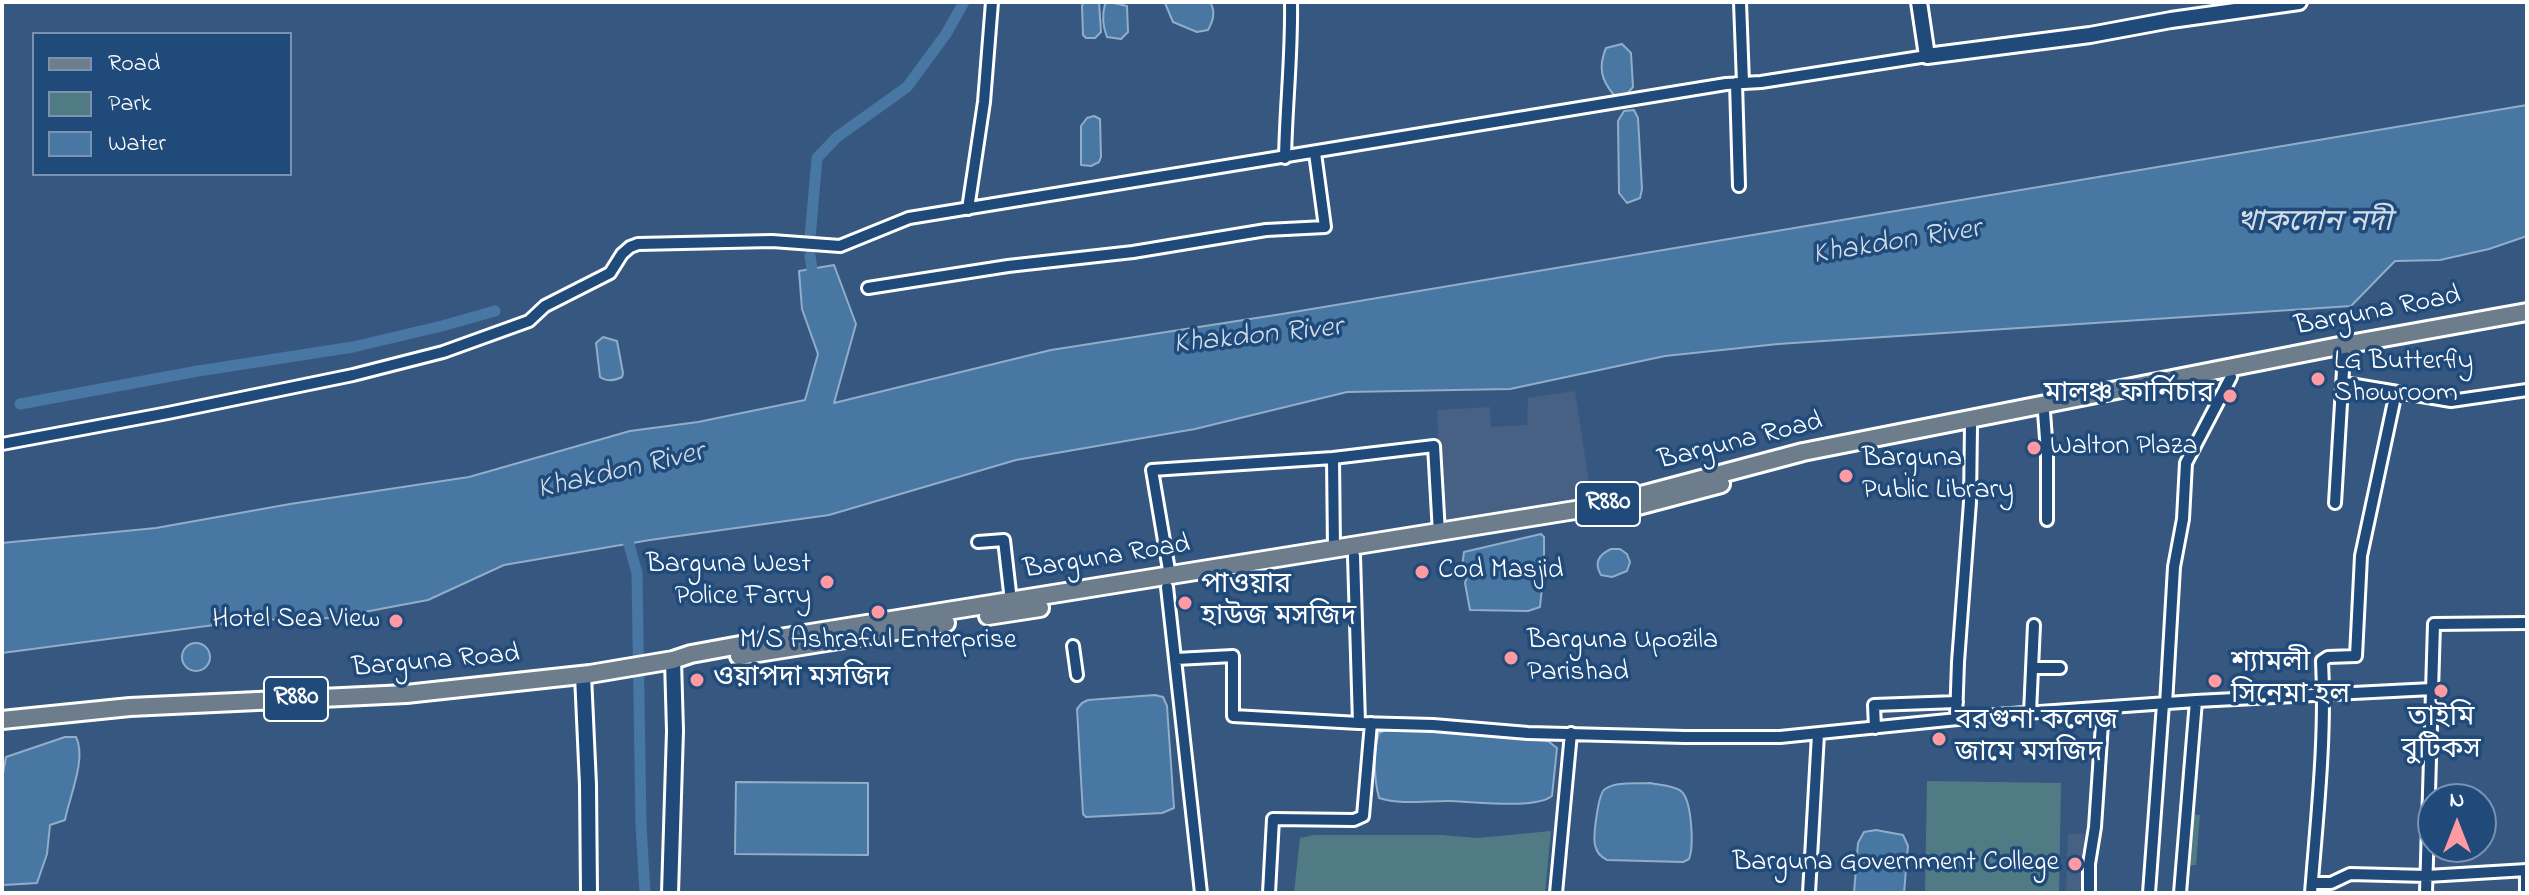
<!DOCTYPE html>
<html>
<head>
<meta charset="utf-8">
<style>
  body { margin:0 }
  #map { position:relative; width:2529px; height:895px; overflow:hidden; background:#365880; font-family:"Indie Flower",sans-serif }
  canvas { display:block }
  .frame { position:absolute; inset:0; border:4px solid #fff; pointer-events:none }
  .legend { position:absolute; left:32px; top:32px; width:260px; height:144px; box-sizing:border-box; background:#1f4a7a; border:2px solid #7992af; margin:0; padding:10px 14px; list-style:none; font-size:24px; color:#fff }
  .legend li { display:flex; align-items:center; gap:16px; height:40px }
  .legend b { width:40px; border:2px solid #7992af }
  .north { position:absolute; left:2417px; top:783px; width:80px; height:80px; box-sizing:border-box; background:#1f4a7a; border:2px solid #7992af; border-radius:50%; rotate:0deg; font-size:22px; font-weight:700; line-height:32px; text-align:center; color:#fff }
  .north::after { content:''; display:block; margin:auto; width:28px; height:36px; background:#ff9aa2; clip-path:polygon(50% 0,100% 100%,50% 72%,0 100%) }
</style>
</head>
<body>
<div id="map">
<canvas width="2529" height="895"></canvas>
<div class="frame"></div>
<ul class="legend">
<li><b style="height:10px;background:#6d7d8c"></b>Road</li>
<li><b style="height:22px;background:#507b84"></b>Park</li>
<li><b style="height:22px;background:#4877a4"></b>Water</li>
</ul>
<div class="north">N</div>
</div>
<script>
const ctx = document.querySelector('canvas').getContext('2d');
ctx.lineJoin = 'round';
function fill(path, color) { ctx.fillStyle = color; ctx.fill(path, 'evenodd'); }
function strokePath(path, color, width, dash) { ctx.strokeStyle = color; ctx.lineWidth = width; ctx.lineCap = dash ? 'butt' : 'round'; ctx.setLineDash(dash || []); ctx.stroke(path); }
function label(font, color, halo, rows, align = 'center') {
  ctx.font = font + ' "Indie Flower","Noto Sans Bengali",sans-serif'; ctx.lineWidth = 7; ctx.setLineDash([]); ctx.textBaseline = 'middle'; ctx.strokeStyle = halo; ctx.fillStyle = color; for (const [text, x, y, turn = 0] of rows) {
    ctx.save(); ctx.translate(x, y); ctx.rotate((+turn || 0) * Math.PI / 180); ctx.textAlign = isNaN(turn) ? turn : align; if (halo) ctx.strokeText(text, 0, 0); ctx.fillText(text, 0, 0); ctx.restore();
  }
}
fill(new Path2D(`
  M1575,391L1592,502L1443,525L1437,410L1490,407L1491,427L1527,425L1528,398Z
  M2068,834H2084L2082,893H2066Z`), '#466184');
fill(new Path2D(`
  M1927,781L2061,783L2059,893H1925Z
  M2191,814L2200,815L2196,865H2186Z
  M1551,831L1545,893H1294L1300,838L1314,835H1441L1478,838Z`), '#507b84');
const water = new Path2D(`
  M1084,2H1099L1101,32L1095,38H1086L1083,35L1082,6Z
  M1109,2L1127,6L1128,32L1121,39L1107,37C1103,27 1102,15 1105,4Z
  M1210,2C1216,12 1213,21 1208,30L1197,32L1173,22L1165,3Z
  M1622,44L1631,53L1633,87L1626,95H1614C1601,80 1598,67 1606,48Z
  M2527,105V236L2489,249L2440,260L2395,261L2351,306L1778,344L1665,356L1510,389L1347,392L1195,429L1016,460L829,515L650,540L504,565L428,600L332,618L252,620L2,653V543L156,528L290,504L469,477L630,431L698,422L805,400L818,354L802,309L799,271L834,265L856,324L834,403L1051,350L1282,314Z
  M1634,110L1638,118L1642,189L1640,198L1627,203L1619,193L1618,121L1624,111Z
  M1094,116L1100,119L1101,157L1099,162L1091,166L1081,165V126L1087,118Z
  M603,337L617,341L623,373L622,377C614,381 607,382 600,377L596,343Z
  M1541,534L1544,537V566L1537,570L1543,577L1540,607L1528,611L1470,610L1465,583L1469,571L1462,567L1464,552Z
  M1611,549H1620L1627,554L1630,562L1627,571L1612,577L1601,575C1594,563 1598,555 1611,549Z
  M182 657a14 14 0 1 1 28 0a14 14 0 1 1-28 0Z
  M1155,695L1163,697L1167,706L1174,808L1162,813L1086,817L1083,814L1077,709L1082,703L1088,700Z
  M1387,729H1419L1548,741L1557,748L1552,796C1534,810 1472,801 1447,801C1425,801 1401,805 1379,798C1374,779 1373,751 1379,733Z
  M65,737H76C87,758 69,798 65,820L50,825L47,854L37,883L4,885L2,884V779L6,757Z
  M736,782L868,783V855L735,854Z
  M1650,783C1659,785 1674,785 1681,791C1692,800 1694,846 1689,859L1683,862L1607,860C1600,856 1597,853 1595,845C1593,837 1598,793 1605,789C1616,781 1637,784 1650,783Z
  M1876,830L1903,835L1908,846L1904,893H1854L1858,843L1864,832Z`);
fill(water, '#4877a4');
strokePath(water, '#91adc8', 2);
strokePath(new Path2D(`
  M810,238L817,158L837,137L907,87L946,34L964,2
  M810,256L814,283
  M20,404L198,371L353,347L442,326L495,311
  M625,530L637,573L641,825L645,893`), '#4877a4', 11);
const street = new Path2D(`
  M1740,2L1743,83
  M1736,83L1739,186
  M1285,158C1286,106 1292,54 1291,2
  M968,209L984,102L992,2
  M868,288L1008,266L1133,252L1266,230L1325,227L1315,153
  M2344,383L2451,401L2527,390
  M2044,412L2047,452V520
  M2,444L168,413L353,375L443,352L529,321L545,306L610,273L622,254L630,247L638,244L772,241L840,246L909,218L1726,84L1761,82L1927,56
  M1333,458L1434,446L1439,533
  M2335,503L2344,354
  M978,542L1004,540L1011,601
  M1354,556L1359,723L1433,725L1528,733L1685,737H1780L1997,715L2196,701L2432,689
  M1170,576L1152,470L1333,458L1334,549
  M1167,587L1201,893
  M1073,646L1077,675
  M1176,659L1233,656V716L1359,723
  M2032,668H2060
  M2166,704L2174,567L2183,519L2186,463L2231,377
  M2030,713L2034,625
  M1956,719L1958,662L1970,502L1971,426
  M1875,728L1874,705L1957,702
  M2526,870V893
  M2312,883H2331L2350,874L2427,876L2527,870
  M1269,893L1273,819L1354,820L1363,816L1371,723
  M1556,893L1571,733
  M1809,893L1818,734
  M2089,893V864L2095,827L2103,709
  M2149,893L2163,704
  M2180,893L2196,701
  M2311,893C2317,816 2326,739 2322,661L2328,657L2356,656L2361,556L2396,392
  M2426,893L2434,624L2527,623`);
const secondary = new Path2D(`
  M1919,2L1927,56L2090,35L2171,20L2299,2
  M583,675L588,785L589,893
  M670,893L675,731L673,660`);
const primary = new Path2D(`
  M1619,511L1721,484
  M988,616L1040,608
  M739,656L946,623
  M2,720L130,707L406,694L590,674L673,660L691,654L767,640L1600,506L1803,452L2344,345L2527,312`);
strokePath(street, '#fff', 16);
strokePath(secondary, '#fff', 20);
strokePath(primary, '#fff', 22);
strokePath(street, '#1f4a7a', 10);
strokePath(secondary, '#1f4a7a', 14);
strokePath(primary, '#6d7d8c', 16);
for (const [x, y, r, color] of [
  [2318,379,8,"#ff9aa2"],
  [2230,396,8,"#ff9aa2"],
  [2034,448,8,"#ff9aa2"],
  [1846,476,8,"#ff9aa2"],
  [1422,572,8,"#ff9aa2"],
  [827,582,8,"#ff9aa2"],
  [1185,603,8,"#ff9aa2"],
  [878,612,8,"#ff9aa2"],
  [396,621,8,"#ff9aa2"],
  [1511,658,8,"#ff9aa2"],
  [697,680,8,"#ff9aa2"],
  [2215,681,8,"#ff9aa2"],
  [2441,691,8,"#ff9aa2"],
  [1939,739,8,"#ff9aa2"],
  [2075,864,8,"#ff9aa2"]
]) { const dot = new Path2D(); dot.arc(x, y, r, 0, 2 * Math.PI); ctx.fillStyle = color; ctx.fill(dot); strokePath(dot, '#1f4a7a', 3); }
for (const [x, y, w] of [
  [1608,504,64],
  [296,699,64]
]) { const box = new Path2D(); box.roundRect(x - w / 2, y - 22, w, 44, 6); ctx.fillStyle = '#1f4a7a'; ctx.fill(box); strokePath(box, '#fff', 2); }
label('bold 26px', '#fff', null, [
  ["R880",1608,504],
  ["R880",296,699]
]);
label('28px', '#fff', '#1f4a7a', [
  ["Barguna Road",2378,313,-11],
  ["Barguna Road",1741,443,-14],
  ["Barguna Road",1107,559,-9],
  ["Barguna Road",436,663,-5]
]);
label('28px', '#fff', '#1f4a7a', [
  ["LG Butterfly",2334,363],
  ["Showroom",2334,395],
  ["মালঞ্চ ফার্নিচার",2214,396,"right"],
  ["Walton Plaza",2050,448],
  ["Barguna",1862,460],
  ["Public Library",1862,492],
  ["Barguna West",811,566,"right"],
  ["Police Farry",811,598,"right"],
  ["Cod Masjid",1438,572],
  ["পাওয়ার",1201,587],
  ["হাউজ মসজিদ",1201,619],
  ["Hotel Sea View",380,621,"right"],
  ["M/S Ashraful Enterprise",878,642,"center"],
  ["Barguna Upozila",1527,642],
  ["Parishad",1527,674],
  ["শ্যামলী",2231,665],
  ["সিনেমা হল",2231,697],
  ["ওয়াপদা মসজিদ",713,680],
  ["তাইমি",2441,720,"center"],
  ["বুটিকস",2441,752,"center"],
  ["বরগুনা কলেজ",1955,723],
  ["জামে মসজিদ",1955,755],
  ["Barguna Government College",2059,864,"right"]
], 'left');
label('italic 30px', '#d1dde8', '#1f4a7a', [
  ["খাকদোন নদী",2314,225],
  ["Khakdon River",1897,244,-9],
  ["Khakdon River",1258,338,-6],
  ["Khakdon River",621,473,-13]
]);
</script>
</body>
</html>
